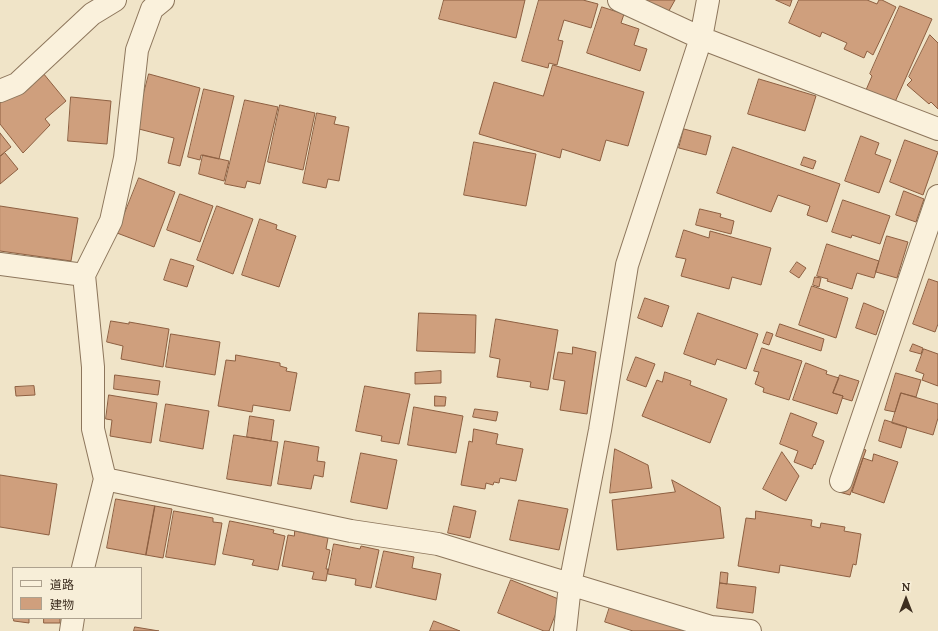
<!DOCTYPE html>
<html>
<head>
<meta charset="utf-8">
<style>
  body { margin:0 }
  #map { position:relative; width:938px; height:631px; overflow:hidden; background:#f0e4c8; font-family:Lora,"Noto Sans JP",serif }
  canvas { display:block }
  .legend { position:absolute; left:12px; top:567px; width:130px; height:52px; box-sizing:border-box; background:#f7eed8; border:1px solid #ada18e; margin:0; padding:5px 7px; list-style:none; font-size:12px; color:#3d2e20 }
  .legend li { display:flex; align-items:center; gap:8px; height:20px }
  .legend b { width:20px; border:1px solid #ada18e }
  .north { position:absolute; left:886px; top:579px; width:40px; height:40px; -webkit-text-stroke:3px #f7eed8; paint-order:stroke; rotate:0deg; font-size:11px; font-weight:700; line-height:16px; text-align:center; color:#3d2e20 }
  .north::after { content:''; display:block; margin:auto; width:14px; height:18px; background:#3d2e20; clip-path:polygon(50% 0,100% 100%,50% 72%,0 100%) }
</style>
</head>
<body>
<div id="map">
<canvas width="938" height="631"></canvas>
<ul class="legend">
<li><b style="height:5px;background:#faf1dc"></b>道路</li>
<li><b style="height:11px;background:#cf9f7d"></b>建物</li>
</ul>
<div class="north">N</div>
</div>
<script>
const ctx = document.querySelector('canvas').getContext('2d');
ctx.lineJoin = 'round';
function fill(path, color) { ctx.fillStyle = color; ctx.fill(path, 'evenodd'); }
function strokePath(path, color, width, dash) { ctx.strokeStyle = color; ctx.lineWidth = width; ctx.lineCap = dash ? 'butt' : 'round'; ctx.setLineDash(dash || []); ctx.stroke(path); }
const building = new Path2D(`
  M444,0H525L516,38L439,19Z
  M539,0H583L598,4L591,28L564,20L558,40L563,41L557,65L549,63L548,68L522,61Z
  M637,0H675L666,16Z
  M776,0H792L790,6Z
  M799,0H867L877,4L879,0H882L896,7L873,55L867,51L864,58L844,49L847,43L822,32L820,37L789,23Z
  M900,6L932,19L895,102L866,90L872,76L870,74Z
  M602,7L624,14L621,23L639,29L634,45L647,49L640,71L587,53Z
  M930,35L938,43V109L931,102L929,104L907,85L912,80L909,77Z
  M553,65L644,92L628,146L606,140L600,161L562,149L560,158L479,134L494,82L543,96Z
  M43,73L66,101L45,119L50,125L23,153L0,124V100Z
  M149,74L200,88L180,166L168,163L174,138L135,128Z
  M759,79L816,96L805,131L748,114Z
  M204,89L234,96L219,159L201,155L200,160L188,157Z
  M71,97L111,101L107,144L68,141Z
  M245,100L278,107L260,184L247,181L245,188L225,184Z
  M280,105L315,113L303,170L268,162Z
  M317,113L336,117L334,124L349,127L339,181L328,179L326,188L303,183Z
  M684,129L711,136L706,155L679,148Z
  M0,133L11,147L0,156Z
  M861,136L879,143L875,154L891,160L879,193L845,181Z
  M905,140L938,152L923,195L890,182Z
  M474,142L536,154L526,206L464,195Z
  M733,147L840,184L827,222L807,215L810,206L778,195L771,212L717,193Z
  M5,153L18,169L0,184V157Z
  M203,155L229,161L224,181L199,174Z
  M804,157L816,161L813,169L801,165Z
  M139,178L175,192L154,247L117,233Z
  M904,191L924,199L916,222L896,215Z
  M180,194L213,206L200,242L167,230Z
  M843,200L890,216L880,244L852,235L851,238L832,232Z
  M0,206L78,218L71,261L0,251Z
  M217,206L253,219L233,274L197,260Z
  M700,209L721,214L720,217L734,221L731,234L696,225Z
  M260,219L277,225L276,229L296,236L279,287L242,275Z
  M684,230L709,238L710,231L771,248L761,285L732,277L729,289L681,276L686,259L676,257Z
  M887,236L908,242L897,278L876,272Z
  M827,244L879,261L874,278L857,273L852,289L827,281L828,279L817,276Z
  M171,259L194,266L187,287L164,280Z
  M797,262L806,268L799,278L790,272Z
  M815,277L821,278L819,287L813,285Z
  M929,279L938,282V324L935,332L913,324Z
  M812,286L848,298L836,338L799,325Z
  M645,298L669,306L662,327L638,318Z
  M864,303L884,311L876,335L856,328Z
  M419,313L476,315L475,353L417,351Z
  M698,313L758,334L746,369L717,359L715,365L684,354Z
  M496,319L558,330L548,390L530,387L531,382L497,377L500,359L490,357Z
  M111,321L129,324V322L169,329L163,367L121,359L123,346L107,342Z
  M780,324L824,339L821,351L776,336Z
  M767,332L773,334L769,345L763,343Z
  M171,334L220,342L215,375L166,367Z
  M913,344L923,348L921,354L910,351Z
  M573,347L596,352L587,414L560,410L565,381L553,379L558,352L572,354Z
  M762,348L802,361L789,400L763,392L764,388L755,384L759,372L754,371Z
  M924,349L938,354V386L922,380L924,374L916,371Z
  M236,355L280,363V366L287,368L286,371L297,373L290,411L253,405L252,412L218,406L226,360L235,361Z
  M636,357L655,364L646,387L627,380Z
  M806,363L827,371L826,374L839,378L833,393L843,396L837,414L793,400Z
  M441,371V383L415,384V373Z
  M665,372L691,381L690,385L727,399L710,443L642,416L657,380L662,382Z
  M896,373L921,380L916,397L901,393L895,412L885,410Z
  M115,375L160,381L158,395L114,389Z
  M840,375L859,381L852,401L842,398L843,396L833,393Z
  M34,386L35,395L16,396L15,387Z
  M365,386L410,394L399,444L381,441L382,436L356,431Z
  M901,393L938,404V418L933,435L892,423Z
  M109,395L157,403L151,443L110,436L112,420L106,419Z
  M435,396L446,397L445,406H435Z
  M166,404L209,411L203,449L160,441Z
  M414,407L463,416L456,453L408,445Z
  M475,409L498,412L496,421L473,417Z
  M791,413L817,423L812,436L824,441L815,465L814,464L812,469L794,462L798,451L780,444Z
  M250,416L274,420L271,441L247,437Z
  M885,420L907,427L901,448L879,441Z
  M474,429L498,434L496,444L523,449L516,481L500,478L499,483L494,482L493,485L486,483L485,489L461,485L469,441L472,442Z
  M234,435L278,442L271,486L227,479Z
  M285,441L319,447L317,461L325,462L323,477L314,475L311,489L278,484Z
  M855,446L866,450L850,495L839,492Z
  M615,449L648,465L652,488L610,493Z
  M782,452L799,476L786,501L763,489Z
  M361,453L397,460L387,509L351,502Z
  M874,454L898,462L884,503L852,492L863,458L872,461Z
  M0,475L57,484L49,535L0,527Z
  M672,480L720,507L724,538L617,550L612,500L675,492Z
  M116,499L155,506L146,555L107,548Z
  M519,500L568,509L559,550L510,540Z
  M155,506L172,509L163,558L146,555Z
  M454,506L476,511L470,538L448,533Z
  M174,511L213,518V522L222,523L215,565L166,557Z
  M756,511L812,520L811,526L820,528L821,523L845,527L844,531L861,534L856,565L853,564L850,577L780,565L779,573L738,566L746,518L755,519Z
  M230,521L274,530L273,533L285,536L278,570L252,565L254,560L223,554Z
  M295,531L328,538L326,549L330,550L326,569H328L326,581L312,579L314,572L282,566L288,535L294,536Z
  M334,544L360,549L361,546L379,550L371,588L355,585L356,579L328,574Z
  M384,551L414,557L412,568L441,574L436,600L376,587Z
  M721,572L728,573L727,584L720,583Z
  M511,580L561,600L549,631H544L498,613Z
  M720,583L756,587L753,613L717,608Z
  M614,594L699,631H633L605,622Z
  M14,618H29V623L14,621Z
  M44,618H60V623H44Z
  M434,621L460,631H430Z
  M135,627L159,631H134Z`);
fill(building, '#cf9f7d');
strokePath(building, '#8d5f41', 1);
const street = new Path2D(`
  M619,0L701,38L938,129
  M0,91L17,84L92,14L115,0
  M0,264L84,275
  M105,479L351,531L438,544L711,627L750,631
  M841,481L938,196
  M83,568L105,479L93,429V367L84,275L111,221L125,158L137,50L152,9L163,0
  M71,631L73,618
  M565,631L570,585L600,430L627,265L701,38L708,0`);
strokePath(street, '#8d765c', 24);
strokePath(street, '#faf1dc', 22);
</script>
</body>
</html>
